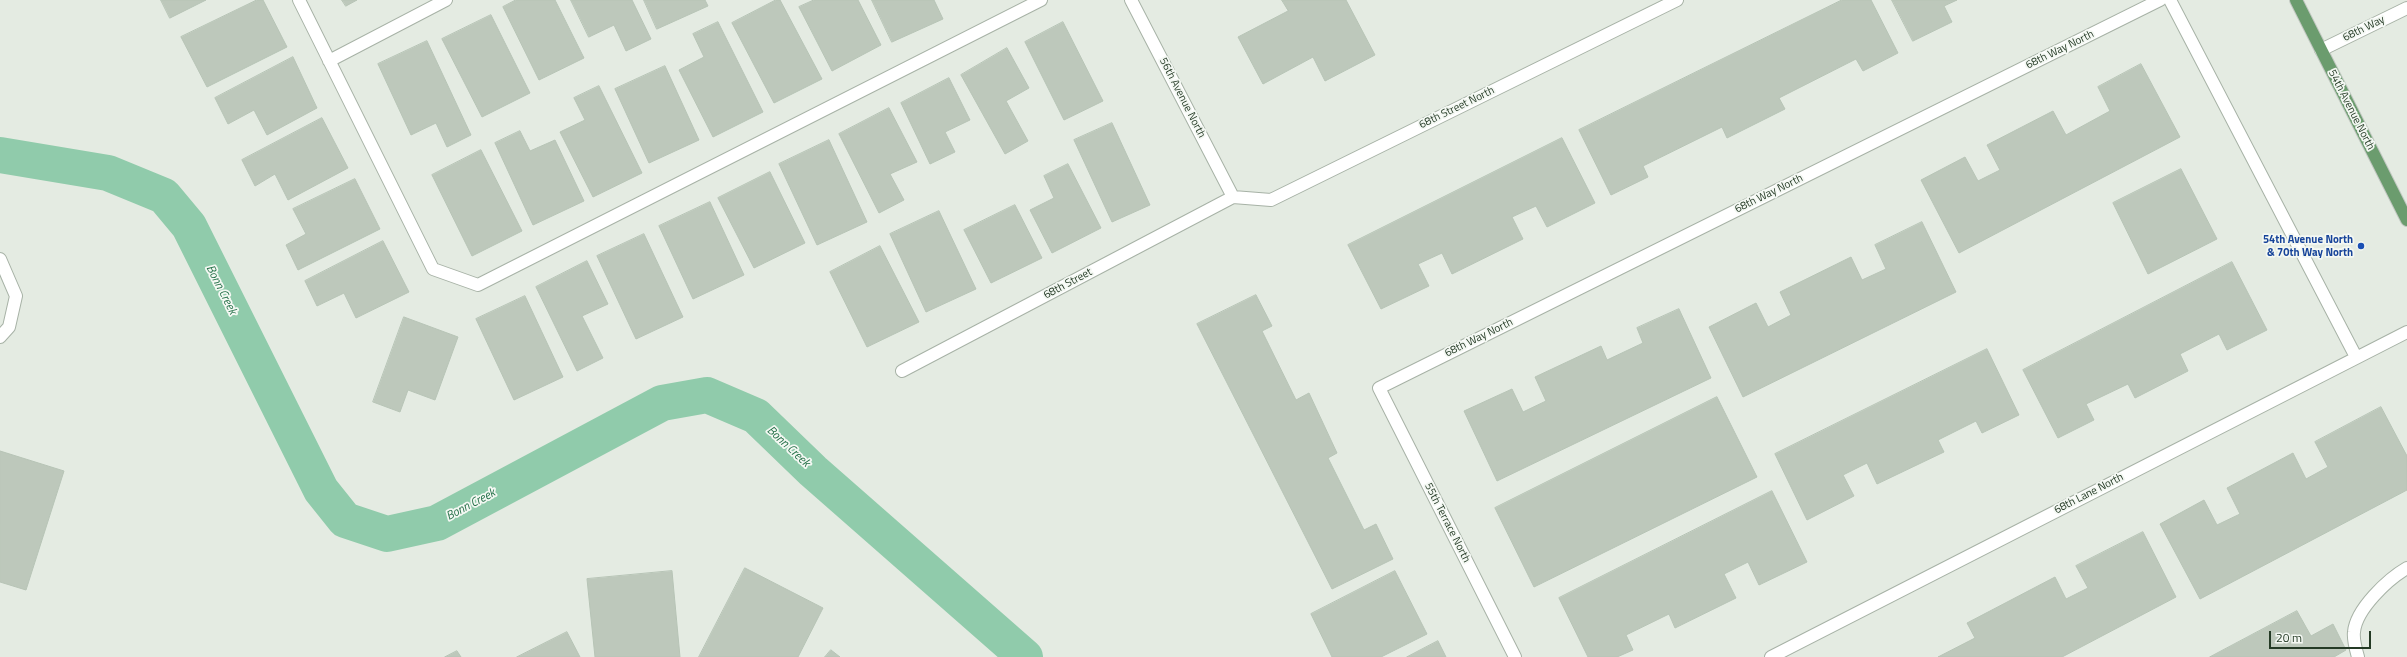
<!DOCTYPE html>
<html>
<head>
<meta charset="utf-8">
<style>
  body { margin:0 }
  #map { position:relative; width:2407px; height:657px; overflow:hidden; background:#e4ebe2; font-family:"Titillium Web",sans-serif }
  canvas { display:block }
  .scale { position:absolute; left:2269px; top:631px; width:102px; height:18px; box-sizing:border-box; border:2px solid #243a25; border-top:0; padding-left:5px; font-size:12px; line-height:14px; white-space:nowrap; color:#243a25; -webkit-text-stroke:3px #f4f8f3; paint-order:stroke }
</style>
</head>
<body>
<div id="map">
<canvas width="2407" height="657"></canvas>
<div class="scale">20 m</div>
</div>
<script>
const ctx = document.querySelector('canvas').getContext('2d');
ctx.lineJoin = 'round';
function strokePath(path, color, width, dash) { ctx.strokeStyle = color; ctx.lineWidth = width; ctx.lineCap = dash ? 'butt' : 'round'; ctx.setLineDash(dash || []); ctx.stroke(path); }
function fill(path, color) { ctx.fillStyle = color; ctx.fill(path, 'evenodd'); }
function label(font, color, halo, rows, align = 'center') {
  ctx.font = font + ' "Titillium Web",sans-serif'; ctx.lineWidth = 3.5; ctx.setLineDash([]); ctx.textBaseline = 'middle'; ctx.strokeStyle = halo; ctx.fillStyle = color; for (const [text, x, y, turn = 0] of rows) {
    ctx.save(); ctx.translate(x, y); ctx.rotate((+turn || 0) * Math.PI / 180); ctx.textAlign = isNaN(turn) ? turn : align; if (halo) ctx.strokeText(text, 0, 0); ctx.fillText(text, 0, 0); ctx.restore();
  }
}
strokePath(new Path2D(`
  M0,155L108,173L164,196L189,226L321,490L345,520L387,534L437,523L662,403L707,395L756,416L813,471L1025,657`), '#90cbab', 36);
const building = new Path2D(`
  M161,0H206L170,18Z
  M257,0H263L287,47L207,87L181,37Z
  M342,0H357L346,6Z
  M516,0H555L584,58L539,80L503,7Z
  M571,0H632L651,39L626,51L614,25L589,37Z
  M644,0H705L708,6L657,29Z
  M776,0H780L822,79L774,103L732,23Z
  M814,0H858L881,45L832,71L799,7Z
  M872,0H934L943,19L892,42Z
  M1282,0H1346L1375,55L1325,81L1313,57L1263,84L1238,37L1288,11Z
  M1842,0H1871L1898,53L1863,71L1856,59L1779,98L1785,109L1727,138L1722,127L1643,166L1648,177L1611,195L1579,130Z
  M1892,0H1957L1944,6L1952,22L1913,41Z
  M491,15L530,93L482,117L442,39Z
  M718,22L763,112L713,137L679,70L704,57L693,34Z
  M1063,22L1103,101L1064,120L1025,42Z
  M427,41L471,135L447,147L436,123L411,135L378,64Z
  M1007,48L1029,88L1006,101L1028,141L1005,154L961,75Z
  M293,57L317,108L267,135L254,110L228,124L215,98Z
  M2141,64L2180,137L1959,253L1921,180L1965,157L1978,181L2000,170L1987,145L2053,111L2066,135L2110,111L2098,87Z
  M665,66L699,140L649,163L615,89Z
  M949,78L970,120L945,132L955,152L930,164L901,103Z
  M599,86L642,173L593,197L560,132L585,120L574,98Z
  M889,108L917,162L890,174L904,200L879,213L839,134Z
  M322,118L348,168L288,200L275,174L255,186L242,160Z
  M1112,123L1150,205L1112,222L1074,140Z
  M520,131L530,151L555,140L584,201L533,225L495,143Z
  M1562,138L1595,203L1547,227L1536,206L1512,217L1523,239L1452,274L1442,253L1418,264L1429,286L1381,309L1348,245Z
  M829,140L867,222L817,245L779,164Z
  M481,150L522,231L472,256L432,175Z
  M1068,164L1101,228L1052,253L1030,210L1054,198L1044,176Z
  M2181,169L2217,239L2148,274L2113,203Z
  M770,172L805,243L754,268L718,198Z
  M355,179L380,229L298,270L286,245L306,234L293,209Z
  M710,202L744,275L693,299L659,226Z
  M1015,205L1042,258L991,283L964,230Z
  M939,211L976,289L926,312L890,234Z
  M1922,222L1956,292L1743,397L1709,327L1756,303L1768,327L1791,315L1780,292L1851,257L1862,280L1886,269L1875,245Z
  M644,234L683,317L636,339L597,256Z
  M383,241L409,292L356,318L344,293L317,306L305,281Z
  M880,246L919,322L867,347L830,272Z
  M587,261L608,304L582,316L603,358L577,371L536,287Z
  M2232,262L2267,330L2227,350L2219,334L2180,354L2188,371L2135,398L2128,384L2086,404L2094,420L2058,438L2023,370Z
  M1256,295L1272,326L1262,331L1296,400L1309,393L1337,453L1328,458L1364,530L1376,524L1393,559L1332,589L1197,324Z
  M525,296L563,377L514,400L476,319Z
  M1679,309L1711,378L1497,481L1464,411L1512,389L1523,412L1546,401L1535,377L1601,346L1607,360L1643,343L1637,328Z
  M404,317L458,337L435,400L408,390L400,412L373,402Z
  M1987,349L2019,415L1982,433L1976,421L1938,440L1944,452L1877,484L1867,463L1843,475L1854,496L1807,520L1775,454Z
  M1717,397L1757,477L1534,587L1495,508Z
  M2381,407L2407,456V490L2200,599L2160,524L2204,500L2217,525L2240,514L2227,488L2293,453L2306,479L2328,467L2315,442Z
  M0,451L64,471L26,590L0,582Z
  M1772,491L1807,562L1759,585L1748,562L1724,574L1736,598L1675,628L1669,614L1626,635L1633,650L1617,657H1588L1559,598Z
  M2143,532L2176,597L2062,657H1938L1975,638L1967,623L2055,577L2066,599L2088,588L2076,566Z
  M745,568L823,608L798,657H699Z
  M672,571L680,657H595L587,579Z
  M1395,571L1427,634L1381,657H1332L1311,614Z
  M2297,611L2311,636L2333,624L2346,650L2334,657H2210Z
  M567,632L580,657H517Z
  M1438,641L1446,657H1407Z
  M831,650L840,657H825Z
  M457,651L461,657H445Z`);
fill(building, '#bdc8bb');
strokePath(building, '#b7c4b6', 1);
const minor = new Path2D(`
  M299,0L433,269L478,285L1041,0
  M1131,0L1233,197
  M2170,0L2356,357
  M2321,50L2407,8
  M329,61L446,0
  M1233,197L1271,200L1677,0
  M0,259L16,296L9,327L0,337
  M902,371L1233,197
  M1515,657L1379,388L2160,0
  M1771,657L2407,332
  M2358,657C2356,650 2353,639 2354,632C2356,609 2388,579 2407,568`);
const major = new Path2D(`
  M2296,0L2407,220`);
strokePath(minor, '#a7b2a6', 14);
strokePath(major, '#c2c8c2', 14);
strokePath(minor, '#fff', 12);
strokePath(major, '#6b9c6e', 12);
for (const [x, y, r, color] of [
  [2361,246,4,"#1a4fb4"]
]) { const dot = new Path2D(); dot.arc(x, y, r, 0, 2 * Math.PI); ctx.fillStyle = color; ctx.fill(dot); strokePath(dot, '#f4f8f3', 1.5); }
label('11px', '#243a25', '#f4f8f3', [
  ["68th Way",2364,29,-26],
  ["68th Way North",2060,50,-26],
  ["56th Avenue North",1182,98,63],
  ["68th Street North",1457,108,-26],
  ["54th Avenue North",2351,110,63],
  ["68th Way North",1769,194,-26],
  ["68th Street",1068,284,-28],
  ["68th Way North",1479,338,-26],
  ["68th Lane North",2089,494,-27],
  ["55th Terrace North",1447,523,63]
]);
label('bold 11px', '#164399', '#f4f8f3', [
  ["54th Avenue North",2353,240],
  ["& 70th Way North",2353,253]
], 'right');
label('italic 12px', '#247048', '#f4f8f3', [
  ["Bonn Creek",221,290,63],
  ["Bonn Creek",788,447,43],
  ["Bonn Creek",471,505,-28]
]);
</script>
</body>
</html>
